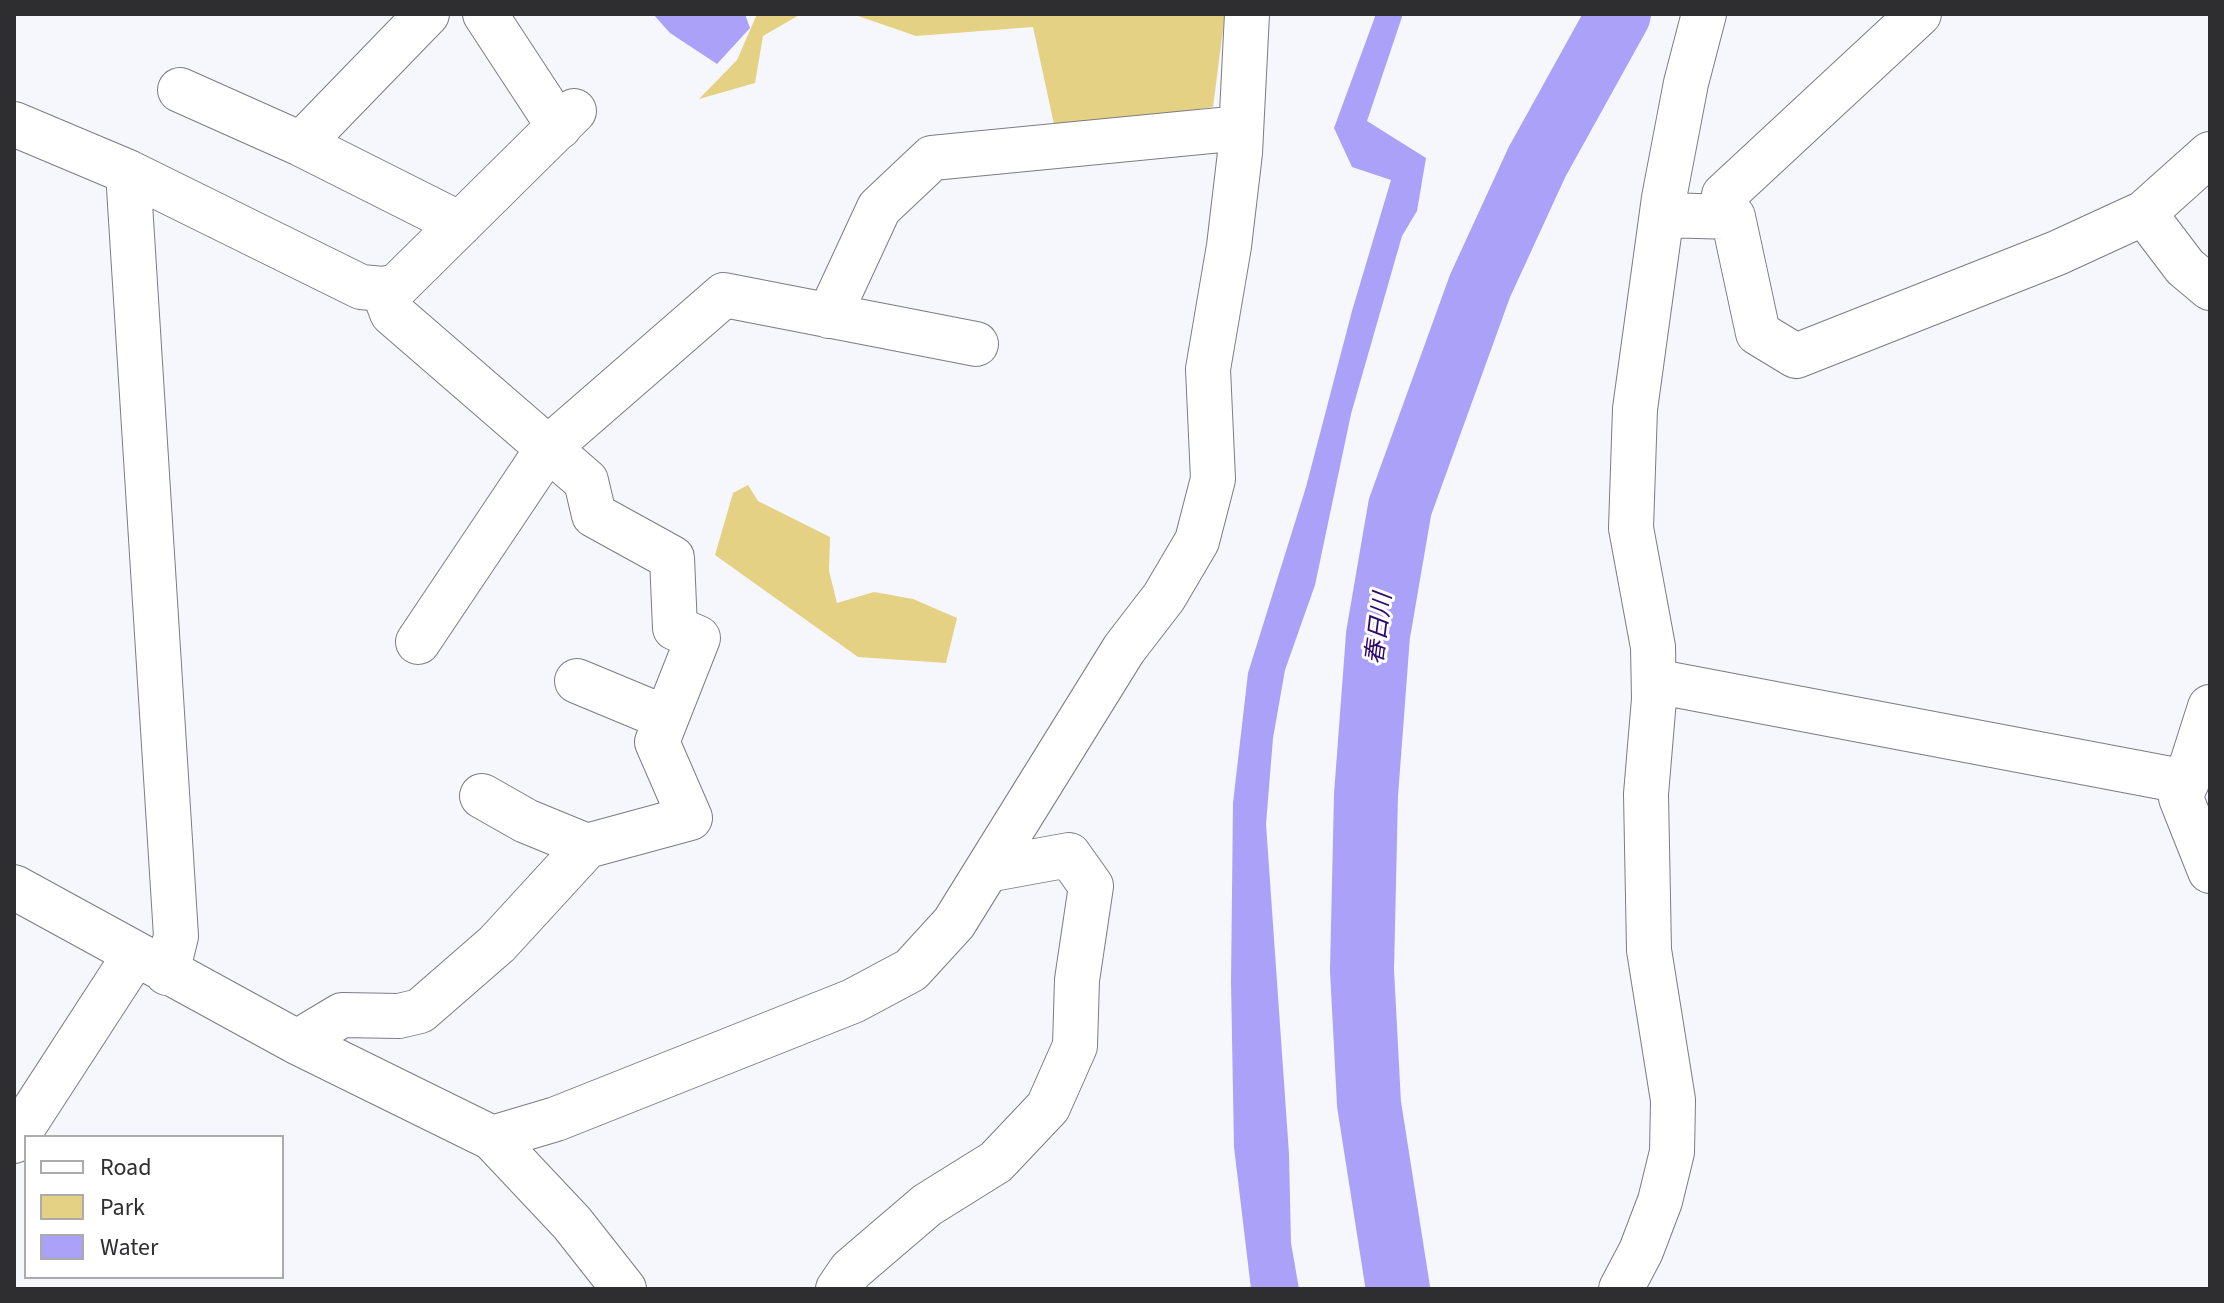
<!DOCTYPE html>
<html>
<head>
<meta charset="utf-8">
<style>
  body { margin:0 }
  #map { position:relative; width:2224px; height:1303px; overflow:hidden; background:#f6f6fd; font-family:"Source Sans 3",sans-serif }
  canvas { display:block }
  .frame { position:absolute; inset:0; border:16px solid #2e2e30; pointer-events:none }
  .legend { position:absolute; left:24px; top:1135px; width:260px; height:144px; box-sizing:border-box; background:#fff; border:2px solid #ababac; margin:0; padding:10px 14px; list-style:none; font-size:24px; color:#2e2e30 }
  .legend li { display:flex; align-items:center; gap:16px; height:40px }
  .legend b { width:40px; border:2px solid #ababac }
</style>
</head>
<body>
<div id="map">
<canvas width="2224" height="1303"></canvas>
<div class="frame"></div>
<ul class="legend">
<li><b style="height:10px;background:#fff"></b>Road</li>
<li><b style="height:22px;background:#e4d183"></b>Park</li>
<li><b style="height:22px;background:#aba1f9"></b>Water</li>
</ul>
</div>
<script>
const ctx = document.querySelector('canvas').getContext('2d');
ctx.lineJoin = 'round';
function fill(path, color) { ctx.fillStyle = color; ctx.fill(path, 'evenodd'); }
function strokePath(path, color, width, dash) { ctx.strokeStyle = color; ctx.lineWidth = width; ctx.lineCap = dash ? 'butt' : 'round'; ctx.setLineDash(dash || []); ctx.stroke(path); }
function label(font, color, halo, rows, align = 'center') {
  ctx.font = font + ' "Source Sans 3","Noto Sans JP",sans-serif'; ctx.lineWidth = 6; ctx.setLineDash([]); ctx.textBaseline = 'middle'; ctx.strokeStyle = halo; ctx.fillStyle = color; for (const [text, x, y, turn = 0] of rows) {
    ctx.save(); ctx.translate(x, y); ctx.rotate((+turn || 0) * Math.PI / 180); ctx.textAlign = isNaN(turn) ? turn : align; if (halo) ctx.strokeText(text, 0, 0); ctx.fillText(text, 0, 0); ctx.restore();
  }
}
fill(new Path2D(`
  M757,14H801L763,36L755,83L699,99L737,60Z
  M860,14H1225L1213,107L1055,129L1033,27L916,36L858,16Z
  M748,485L758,501L830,537L829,571L837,603L874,592L913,599L957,618L946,663L858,657L715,555L733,493Z`), '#e4d183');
fill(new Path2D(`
  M653,14H745L750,28L717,64L670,33Z
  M1376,14H1403L1367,121L1426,158L1417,211L1402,236L1351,414L1315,585L1285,670L1273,738L1266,824L1289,1154L1291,1243L1299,1289H1251L1234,1147L1231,982L1233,803L1248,673L1306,487L1352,311L1391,180L1352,167L1334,128Z`), '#aba1f9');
strokePath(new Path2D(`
  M1398,1289L1369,1104L1362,970L1366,795L1378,635L1400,507L1480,286L1537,162L1619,14`), '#aba1f9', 64);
const minor = new Path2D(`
  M485,14L559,127
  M180,90L301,144L460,224
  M14,124L128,172L361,287L383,289L397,286L574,111
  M301,144L427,14
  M128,172L176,936L167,973
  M2144,213L2185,267L2210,288
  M1662,215L1733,217L1758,333L1796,356L2057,253L2144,213L2210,154
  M1721,216L1724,195L1919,14
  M829,316L879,208L932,158L1241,128
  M418,642L548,448L724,295L976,344
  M577,681L666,718
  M1654,681L2187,782
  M2210,707L2181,798L2210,871
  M482,796L526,821L587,846
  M14,887L297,1042L492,1138L572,1223L624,1289
  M297,1042L342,1015L399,1016L420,1011L497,944L587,846L690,818L657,742L698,638L675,628L672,558L594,515L586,481L392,313L383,289
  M492,1138L556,1119L853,1001L911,970L954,923L1124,649L1164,597L1197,541L1213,479L1208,369L1229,246L1240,153L1247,14
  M14,1141L134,956
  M838,1289L851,1270L927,1205L996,1162L1048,1107L1075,1046L1077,980L1091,886L1069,855L987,870
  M1621,1289L1641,1251L1660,1201L1672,1152L1673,1100L1649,950L1646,794L1654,699L1653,647L1631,528L1635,409L1664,198L1686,83L1704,14`);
strokePath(minor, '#7c7c82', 46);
strokePath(minor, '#fff', 44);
label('italic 24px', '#2d0770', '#fff', [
  ["春日川",1381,629,-83]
]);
</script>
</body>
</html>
